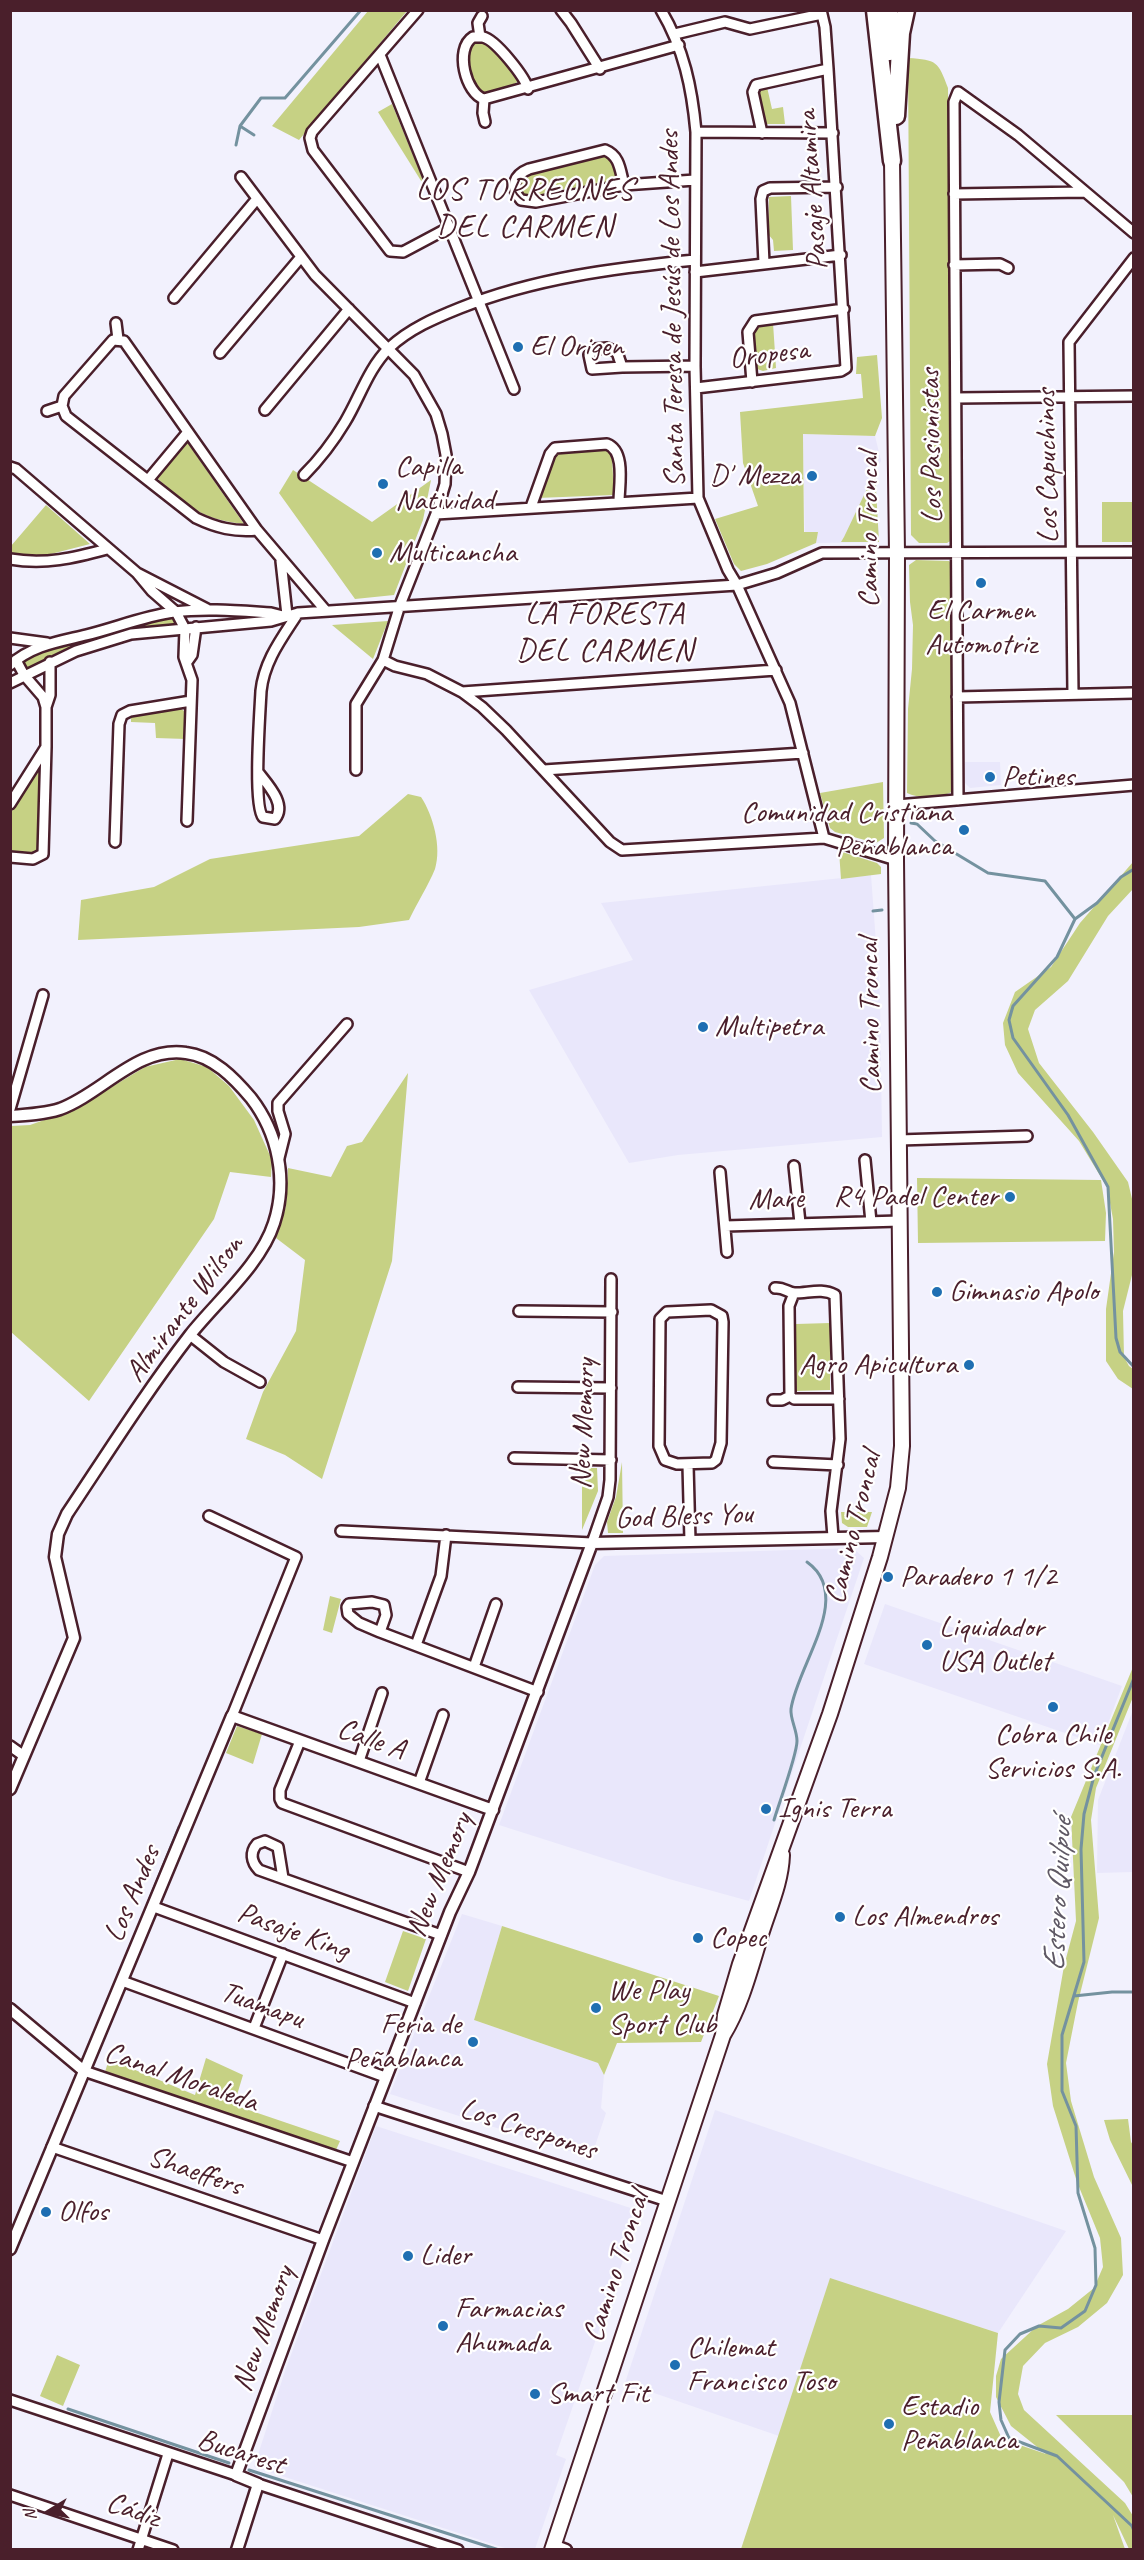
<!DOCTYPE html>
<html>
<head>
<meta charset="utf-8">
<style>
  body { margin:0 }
  #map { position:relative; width:1144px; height:2560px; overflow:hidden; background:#f2f1fd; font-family:Caveat,sans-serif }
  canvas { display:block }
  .frame { position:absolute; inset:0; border:12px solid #4a1f2b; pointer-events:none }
  .north { position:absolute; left:18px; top:2482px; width:60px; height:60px; -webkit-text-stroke:4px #fff; paint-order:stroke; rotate:260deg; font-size:16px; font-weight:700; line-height:24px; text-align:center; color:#4a1f2b }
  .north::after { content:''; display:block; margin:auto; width:21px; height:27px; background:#4a1f2b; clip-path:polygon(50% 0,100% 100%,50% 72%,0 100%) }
</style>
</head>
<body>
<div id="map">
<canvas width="1144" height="2560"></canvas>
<div class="frame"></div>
<div class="north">N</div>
</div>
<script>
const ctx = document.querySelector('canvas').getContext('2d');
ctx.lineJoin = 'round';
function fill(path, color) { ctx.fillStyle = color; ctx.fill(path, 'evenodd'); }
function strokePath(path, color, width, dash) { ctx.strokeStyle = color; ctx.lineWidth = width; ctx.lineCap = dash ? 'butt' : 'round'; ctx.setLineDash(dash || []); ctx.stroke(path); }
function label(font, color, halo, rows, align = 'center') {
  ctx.font = font + ' Caveat,sans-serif'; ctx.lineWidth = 4.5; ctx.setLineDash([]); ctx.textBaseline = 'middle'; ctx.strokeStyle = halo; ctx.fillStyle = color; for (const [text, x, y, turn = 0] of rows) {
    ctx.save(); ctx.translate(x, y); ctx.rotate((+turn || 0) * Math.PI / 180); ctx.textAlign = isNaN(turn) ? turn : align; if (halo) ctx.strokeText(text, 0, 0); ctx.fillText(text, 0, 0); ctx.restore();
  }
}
fill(new Path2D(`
  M803,434L875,436L881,461L875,472L879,542L816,543L805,547Z
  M965,762H1000L1001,785L970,788L965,783Z
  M871,875L880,997L882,1137L678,1155L629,1163L529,990L633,960L601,903Z
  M853,1548L864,1558L749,1901L669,1879L499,1825L595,1565L604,1556Z
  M885,1604L1122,1686L1100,1745L864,1664Z
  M1133,1710V1872L1097,1873L1098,1800Z
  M462,1914L502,1926L474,2020L598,2063L604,2075L601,2108L606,2113L591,2158L390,2094Z
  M715,2110L1066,2231L998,2333L830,2279L779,2436L625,2383Z
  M376,2126L640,2211L556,2455L566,2459L535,2549H508L254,2467L285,2371Z`), '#e9e7fb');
fill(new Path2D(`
  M368,11H407L299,140L272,126Z
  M479,40L495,49L519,79L516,83L488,95L479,92L466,62L465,52L475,41Z
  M908,58C937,60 938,61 948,88L952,540L947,543H919L911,535Z
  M767,87L772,109L783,107L785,124H767L761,116L756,89Z
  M392,104L428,192L378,112Z
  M605,152C615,158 617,169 618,180L612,184L548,191L539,199L522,196C516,185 519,179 529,173Z
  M791,196L793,250L774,251L773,240L768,234L769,197Z
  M773,323L776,368L763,371L757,369L753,332L759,325Z
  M877,355L882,418L875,436L803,434L804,532H818L816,543L767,564L741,571L734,564L715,519L758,506L743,463L740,412L863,398L861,374H856L857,357Z
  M187,442L244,524C200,519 187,506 156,477Z
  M605,446L612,457L614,495L537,498L556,451Z
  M293,470L372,522L431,480L423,520L394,595L355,599L279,493Z
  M875,472L879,542H841L844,537Z
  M1102,502H1133V542H1102Z
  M46,505L90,544L43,556L11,553V546Z
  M916,560L949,561L953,565L955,790C944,798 919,799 907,793L908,709L912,669L913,625L910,602L909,565Z
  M172,615L177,626C123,627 79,650 30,669H25L21,664L23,660L46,647Z
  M388,621L373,659L332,625Z
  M180,708L184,711L186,739L156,738L155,723L131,722V717Z
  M39,768V852H11L10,814Z
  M883,782L884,838L876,843L835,832L830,828L820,793Z
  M408,794L421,797C433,815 442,847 435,869C428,886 417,903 409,920L359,927L78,940L81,900L154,887L210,859L359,836Z
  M839,851L877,863L881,867V874L841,879Z
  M1133,862V889L1108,916L1068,981L1035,1010L1028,1029L1039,1063L1093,1132L1128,1182L1133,1203L1134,1267L1123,1311L1124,1357L1129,1366L1133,1369V1389L1118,1379L1106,1361V1309L1114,1252L1113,1219L1107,1187L1079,1141L1018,1073L1005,1045L1003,1023L1015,992L1051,967L1080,923Z
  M180,1059L207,1067L229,1086L254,1120L272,1160L271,1177L230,1172L214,1219L89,1401L11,1332V1126L30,1125L73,1110L145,1067Z
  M408,1073L392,1261L322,1479L285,1455L246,1439L263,1392L296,1331L305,1260L276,1238L286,1206L288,1168L331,1177L347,1146L362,1142Z
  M917,1178L1101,1180L1106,1213L1105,1241L918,1243Z
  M830,1323V1390L795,1391L796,1324Z
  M622,1462L623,1533H608L607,1522L616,1497Z
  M582,1468H597L598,1491L582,1530Z
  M841,1512H872L867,1527H848L842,1523Z
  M330,1596L341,1599L332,1633L323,1630Z
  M1133,1667V1697L1096,1788L1091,1820L1099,1918L1078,2002L1066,2063L1071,2101L1094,2177L1121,2238L1123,2275L1107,2303L1078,2327L1045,2343L1023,2366L1018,2394L1024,2410L1125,2503L1133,2516V2549H1129L1113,2515L1125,2549H741L830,2278L998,2333L990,2412L1002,2439L1046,2454L1011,2426L996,2397V2376L1001,2359L1037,2326L1068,2309L1094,2288L1103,2267L1100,2238L1077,2182L1053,2106L1047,2064L1064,1966L1076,1921L1071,1817Z
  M237,1726L262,1734L253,1764L226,1753Z
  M502,1926L719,1996L701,2042L617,2043L604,2075L598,2063L474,2020Z
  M403,1931L426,1939L408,1991L385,1982Z
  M206,2058L243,2075L234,2105L340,2141L336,2150L105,2072L109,2059L195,2095Z
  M1128,2119L1131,2142L1133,2145V2187L1110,2140L1104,2120Z
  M57,2355L80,2365L63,2406L40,2396Z
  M1056,2415H1133V2497L1124,2482Z`), '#c6d184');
strokePath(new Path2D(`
  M254,135L240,126L261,98H285L361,10
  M236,145L240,126
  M911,823L917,824L935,841L988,873L1045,881L1075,919
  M1134,869L1121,877L1097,903L1075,919L1057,957L1013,1006L1009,1020L1013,1038L1068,1115L1108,1187L1116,1338L1120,1352L1134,1367
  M873,911L882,910
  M1134,1678L1094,1776L1084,1814L1081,1849L1084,1962L1062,2035V2091L1076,2126L1078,2193L1095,2248L1096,2285L1085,2311L1061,2328L1039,2326L1020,2334L1005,2350L999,2402L1001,2420L1009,2438L1057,2456L1132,2526L1134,2531
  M774,1820C779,1803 797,1755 797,1741C797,1730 790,1719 791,1709C797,1665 855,1596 807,1562
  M148,1903L179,1827
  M1074,1996L1112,1992H1134
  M68,2409L229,2463
  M249,2470L499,2550`), '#74929f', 3);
const minor = new Path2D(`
  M418,10L312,132L310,138L313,150L390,251L403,252L450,227
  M561,10L571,23L600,69
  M661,10C684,49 692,88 696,132L695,366L698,498L728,570L737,585L790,703L824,838
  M675,34L725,22L750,29L822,14
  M480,37L478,23L482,16
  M380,55L514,389
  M484,99L679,45
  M484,99C466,94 454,49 473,37C475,37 482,37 483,37C496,40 525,77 528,89
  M484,99L483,113L485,122
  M696,132L833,133
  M762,133L753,92L756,85L828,69
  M241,177L315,275L414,375L436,414L442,434L446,455L445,484L436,514L400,605L383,660L356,704V770
  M624,185C620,170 620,156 605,150L529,169C514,175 509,187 521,200L536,202L624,185L695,180
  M954,194L1084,192
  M764,263L761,199L763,191L770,188L837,187
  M954,265L1000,264L1008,268
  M695,272L841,255
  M174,298L256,200
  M116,323L118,339
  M607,348L617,352L622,367L592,369L589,355L595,349Z
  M220,353L301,257
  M622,367L695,366
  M752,382L748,332L755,321L844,309
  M696,388L841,371L846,368L828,69L825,27L821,10
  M956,398L1134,396
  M265,410L349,309
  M47,411L62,406
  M10,467L16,469L137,573L207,609
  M304,475C320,459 333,442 345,422C360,397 368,369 389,348C409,329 435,318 460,308C535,278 615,268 695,260
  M148,480L188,432
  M531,507L550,454L555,448L607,444C626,451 619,486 619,502
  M436,514L698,498
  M257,530C234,532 217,528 196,518L66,416L62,406L64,396L113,340L124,341L257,530L326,611
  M10,559C45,565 74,558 107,549
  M281,561L287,615
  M137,573L152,591L176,612L185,629L184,657L192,680L187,821
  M10,638L47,643
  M383,660L395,666L427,674L462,692L482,707L506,730L610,842L622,850L824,838L896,860
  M187,662L192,655L196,627
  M10,665C33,645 57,642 86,635C115,628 144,616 174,612C206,608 239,611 271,613L283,616
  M10,683L76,651L131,634L271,621L298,613L737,585L777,573L822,553L1134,552
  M462,692L776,670
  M1073,694L1069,342L1134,258
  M957,697L1134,693
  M46,707L50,695V662
  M544,770L803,753
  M258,772C267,784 287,804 275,819L263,817C253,806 260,712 261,691C264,661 282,638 298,613
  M958,800L954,102L958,92L1018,135L1134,233
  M10,804L46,747V707L43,697L24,675L16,660
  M897,805L1134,785
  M115,842L119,724L122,715L130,711L191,701
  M10,857L33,859L43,854L46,747
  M10,1109L43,995
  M899,1140L1027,1136
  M279,1158L285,1134L278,1111V1103L347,1024
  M865,1160L871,1222
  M794,1166L800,1223
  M720,1172L727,1252
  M725,1226L900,1221
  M775,1288C784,1287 788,1293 795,1293C809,1293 822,1288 835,1295L840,1439L831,1511L833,1537
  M711,1310L722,1316L723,1322L721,1443L716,1460L712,1463L677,1464L665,1460L659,1446L660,1319L667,1312Z
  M519,1311L612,1312
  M190,1335L224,1362L260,1382
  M518,1387L611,1388
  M790,1396L789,1306L794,1293
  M773,1400H782L790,1396L794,1399H839
  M514,1458L611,1460
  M773,1462L838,1465
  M688,1465L690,1541
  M209,1516L296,1557L232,1716
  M341,1531L592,1543L608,1497L610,1480L611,1279
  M380,1632L386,1615L384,1605L372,1602L349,1604L347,1607L348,1614L359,1623L380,1632L538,1692
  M416,1645L441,1576L446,1535
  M474,1667L496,1604
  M300,1741L280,1790V1799L282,1803L469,1872
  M10,1746L24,1756
  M359,1761L382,1693
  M419,1783L443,1715
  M283,1878L278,1847L265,1841L257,1844C250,1852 251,1862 259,1870L441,1935
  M154,1907L415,2003
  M122,1981L385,2077
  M254,2028L283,1954
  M84,2071L353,2162
  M374,2106L667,2201
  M52,2147L323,2240
  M10,2400L236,2475
  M258,2484L458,2550
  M10,2495L173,2550
  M138,2550L168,2454`);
const tertiary = new Path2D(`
  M10,1116C27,1115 44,1114 60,1109C103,1093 137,1046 186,1053C213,1056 234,1078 251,1098C278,1133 288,1180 274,1223C261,1264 217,1301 190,1335C146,1392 107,1454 67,1514L58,1534L55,1557L74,1638L10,1789
  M10,2009L84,2071
  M10,2249L232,1716L493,1810
  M553,2545L566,2550
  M237,2550L258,2484L236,2475L323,2240L450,1912L469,1872L592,1543L886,1537`);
const primary = new Path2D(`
  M723,2035L725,2015L740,1964L830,1714L880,1557L898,1488L902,1446L896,860L897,553L892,161
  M552,2550L723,2035C742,2004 751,1966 762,1931C770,1906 781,1882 782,1855`);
const motorway = new Path2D(`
  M875,10L892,161
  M889,10L890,52
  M896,116L901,33L906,10`);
strokePath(minor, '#4a1f2b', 14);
strokePath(tertiary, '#4a1f2b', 15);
strokePath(primary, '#4a1f2b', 18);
strokePath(motorway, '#4a1f2b', 21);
strokePath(minor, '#fff', 9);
strokePath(tertiary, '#fff', 10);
strokePath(primary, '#fff', 14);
strokePath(motorway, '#fff', 16);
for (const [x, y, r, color] of [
  [518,347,6,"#1f6fb2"],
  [812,476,6,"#1f6fb2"],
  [383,484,6,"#1f6fb2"],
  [377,553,6,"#1f6fb2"],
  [981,583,6,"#1f6fb2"],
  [990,777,6,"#1f6fb2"],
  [964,830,6,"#1f6fb2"],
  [703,1027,6,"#1f6fb2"],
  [1010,1197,6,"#1f6fb2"],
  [937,1292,6,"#1f6fb2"],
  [969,1365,6,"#1f6fb2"],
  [888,1577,6,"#1f6fb2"],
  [927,1645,6,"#1f6fb2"],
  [1053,1707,6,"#1f6fb2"],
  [766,1809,6,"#1f6fb2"],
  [840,1917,6,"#1f6fb2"],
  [698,1938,6,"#1f6fb2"],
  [596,2008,6,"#1f6fb2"],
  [473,2042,6,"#1f6fb2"],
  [46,2212,6,"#1f6fb2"],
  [408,2256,6,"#1f6fb2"],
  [443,2326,6,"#1f6fb2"],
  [675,2365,6,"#1f6fb2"],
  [535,2394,6,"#1f6fb2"],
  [889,2424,6,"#1f6fb2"]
]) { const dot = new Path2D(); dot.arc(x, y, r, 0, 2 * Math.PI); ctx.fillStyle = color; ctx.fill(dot); strokePath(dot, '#fff', 2); }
label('30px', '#4a1f2b', '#fff', [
  ["Pasaje Altamira",813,190,-94],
  ["Santa Teresa de Jesús de Los Andes",673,309,-91],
  ["Oropesa",769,355,-7],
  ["Los Pasionistas",932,446,-91],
  ["Los Capuchinos",1048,466,-91],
  ["Camino Troncal",869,530,-90],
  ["Camino Troncal",871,1016,-91],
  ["Mare",776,1200,-2],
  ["Almirante Wilson",185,1309,-53],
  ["New Memory",584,1424,-88],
  ["God Bless You",684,1517,-2],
  ["Camino Troncal",854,1528,-76],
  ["Calle A",371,1740,20],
  ["New Memory",440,1875,-68],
  ["Los Andes",133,1894,-67],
  ["Pasaje King",293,1932,20],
  ["Tuamapu",262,2006,20],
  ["Canal Moraleda",181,2078,19],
  ["Los Crespones",528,2130,18],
  ["Shaeffers",195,2172,19],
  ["Camino Troncal",617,2267,-72],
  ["New Memory",264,2329,-70],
  ["Bucarest",241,2453,18],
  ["Cádiz",133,2511,19]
]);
label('30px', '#4a1f2b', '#fff', [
  ["El Origen",530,347],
  ["Capilla",395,467],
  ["Natividad",395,501],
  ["D' Mezza",800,476,"right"],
  ["Multicancha",389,553],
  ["El Carmen",981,611,"center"],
  ["Automotriz",981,645,"center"],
  ["Petines",1002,777],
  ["Comunidad Cristiana",952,813,"right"],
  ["Peñablanca",952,847,"right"],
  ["Multipetra",715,1027],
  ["R4 Padel Center",998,1197,"right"],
  ["Gimnasio Apolo",949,1292],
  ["Agro Apicultura",957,1365,"right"],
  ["Paradero 1 1/2",900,1577],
  ["Liquidador",939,1628],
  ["USA Outlet",939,1662],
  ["Cobra Chile",1053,1735,"center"],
  ["Servicios S.A.",1053,1769,"center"],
  ["Ignis Terra",778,1809],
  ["Los Almendros",852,1917],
  ["Copec",710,1938],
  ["We Play",608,1991],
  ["Sport Club",608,2025],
  ["Feria de",461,2025,"right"],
  ["Peñablanca",461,2059,"right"],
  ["Olfos",58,2212],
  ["Lider",420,2256],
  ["Farmacias",455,2309],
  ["Ahumada",455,2343],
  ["Chilemat",687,2348],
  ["Francisco Toso",687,2382],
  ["Smart Fit",547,2394],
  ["Estadio",901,2407],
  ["Peñablanca",901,2441]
], 'left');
ctx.letterSpacing = '1.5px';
label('32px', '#4a1f2b', '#fff', [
  ["LOS TORREONES",525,191],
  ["DEL CARMEN",525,228],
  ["LA FORESTA",605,615],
  ["DEL CARMEN",605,652]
]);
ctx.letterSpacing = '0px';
label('italic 32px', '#5f5965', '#fff', [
  ["Estero Quilpué",1059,1895,-87]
]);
</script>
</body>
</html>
